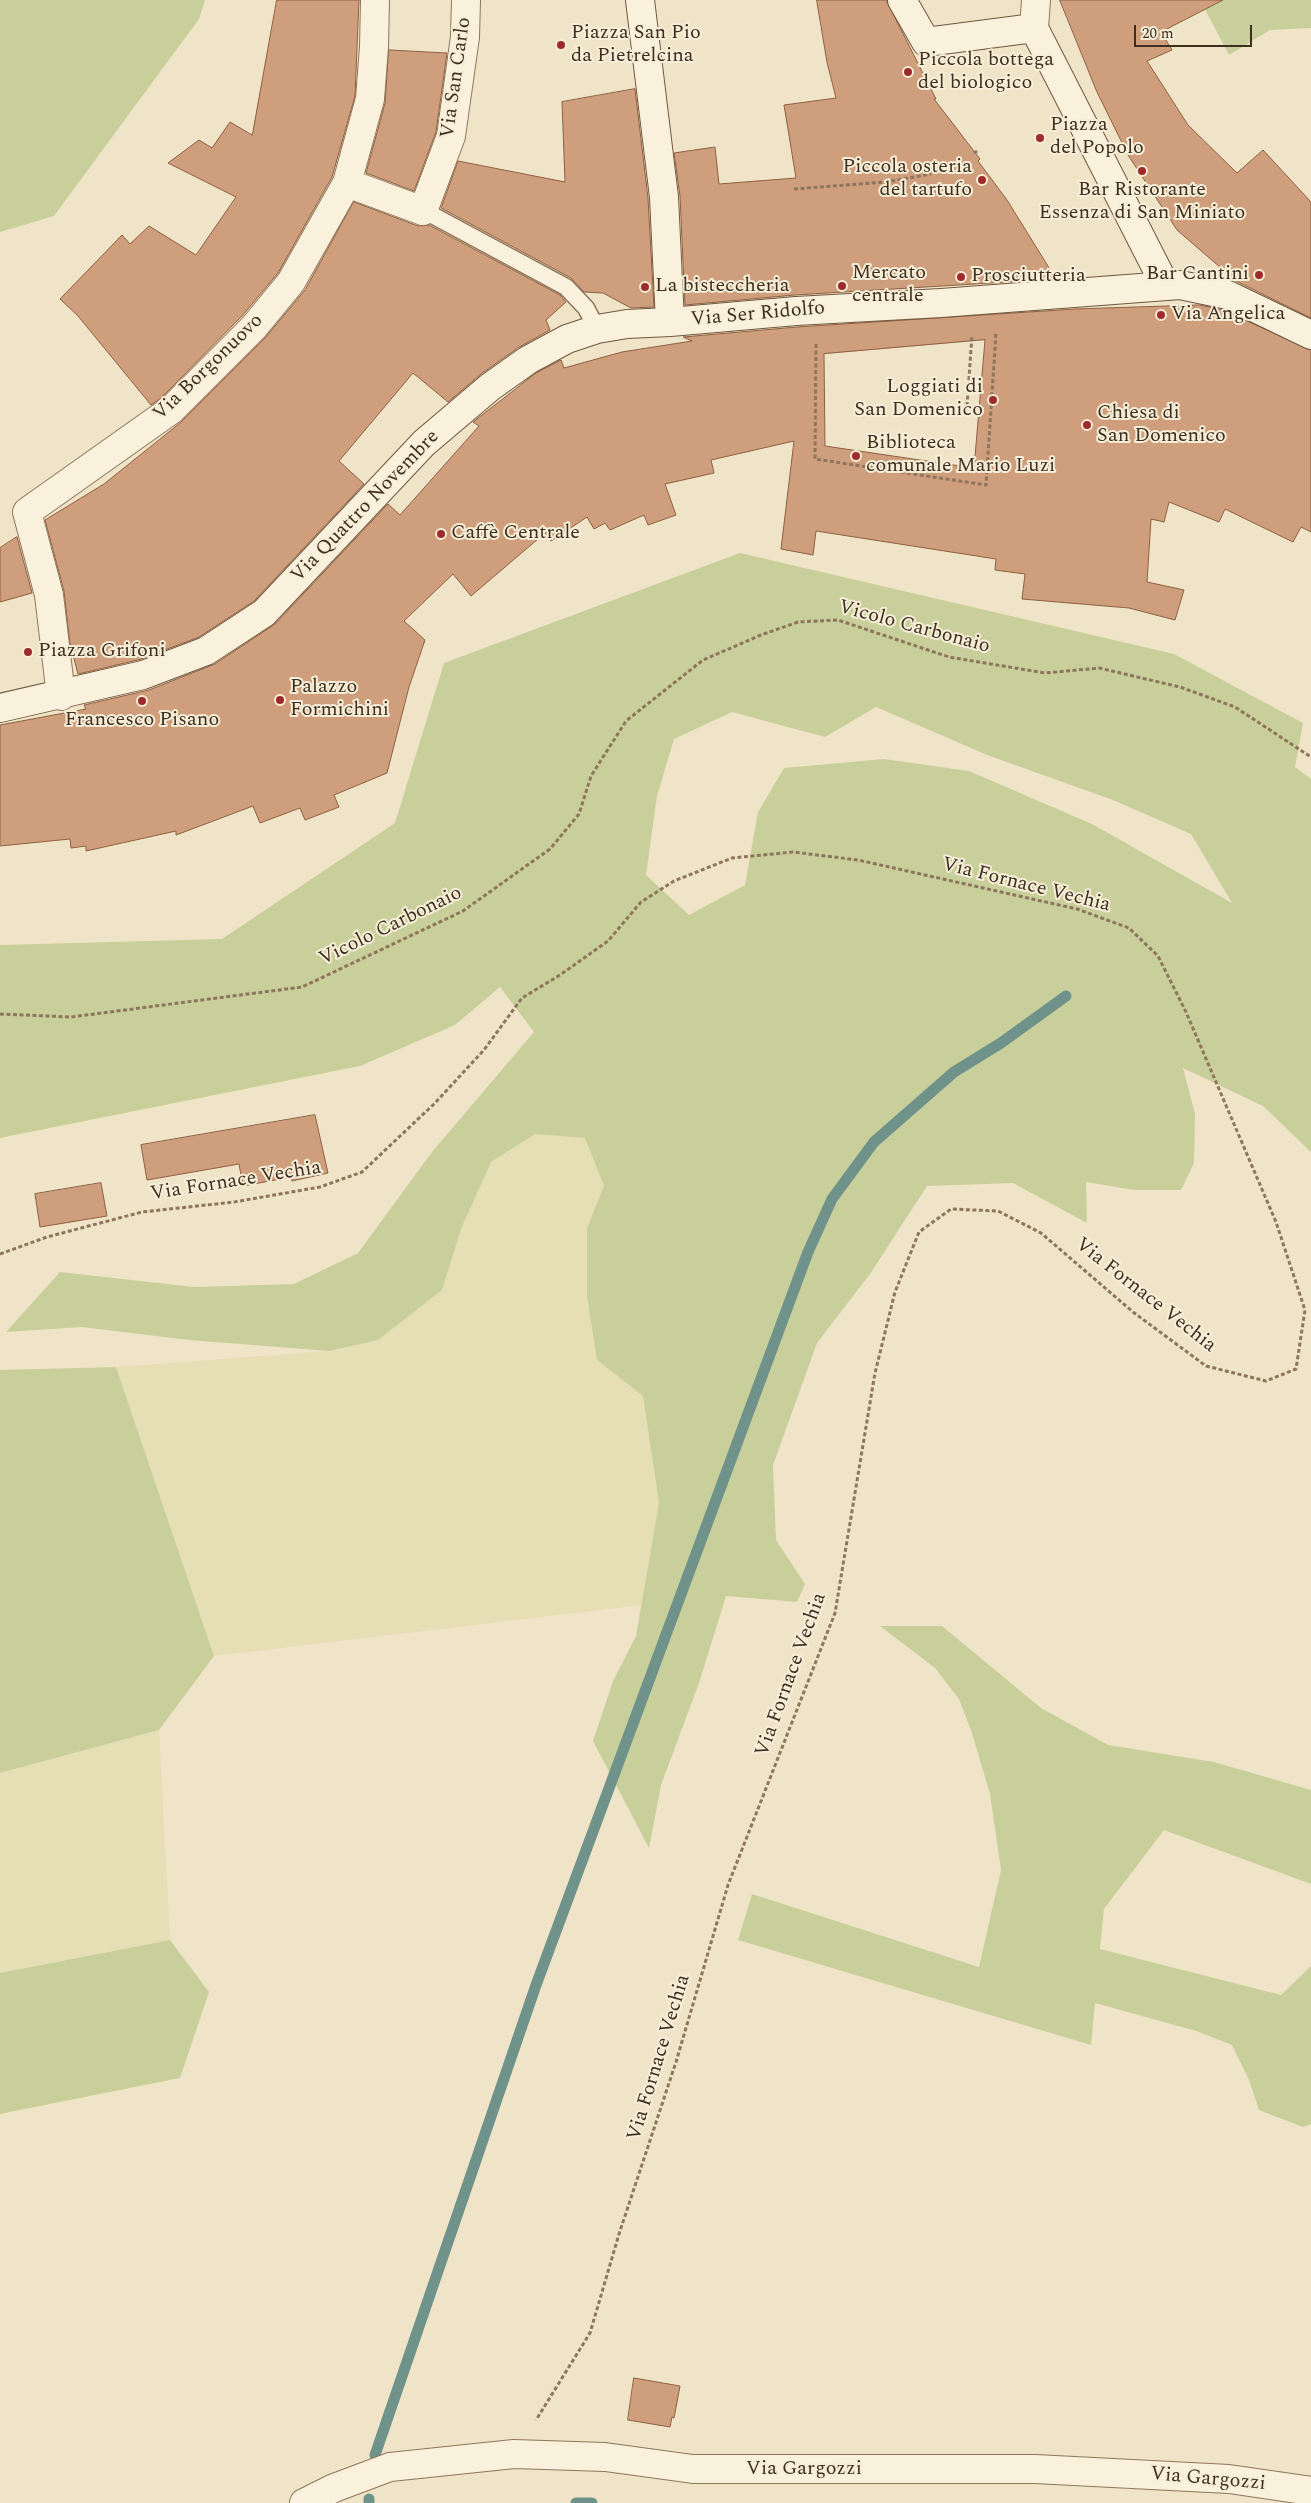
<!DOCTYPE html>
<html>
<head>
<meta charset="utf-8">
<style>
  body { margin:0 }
  #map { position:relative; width:1311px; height:2503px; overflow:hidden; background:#f0e4c8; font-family:Spectral,serif }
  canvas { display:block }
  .scale { position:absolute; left:1134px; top:25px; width:118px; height:22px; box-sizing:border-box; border:2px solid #3d2e20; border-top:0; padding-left:6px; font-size:15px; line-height:18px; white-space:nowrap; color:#3d2e20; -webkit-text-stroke:4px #f7eed8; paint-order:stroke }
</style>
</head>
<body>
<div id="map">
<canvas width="1311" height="2503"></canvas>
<div class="scale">20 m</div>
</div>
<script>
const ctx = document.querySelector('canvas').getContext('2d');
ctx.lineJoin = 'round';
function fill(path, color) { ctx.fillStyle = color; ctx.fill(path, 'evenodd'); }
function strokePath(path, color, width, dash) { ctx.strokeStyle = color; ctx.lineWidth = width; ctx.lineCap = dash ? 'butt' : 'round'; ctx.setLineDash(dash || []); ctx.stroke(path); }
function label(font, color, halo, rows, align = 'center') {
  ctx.font = font + ' Spectral,serif'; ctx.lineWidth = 4; ctx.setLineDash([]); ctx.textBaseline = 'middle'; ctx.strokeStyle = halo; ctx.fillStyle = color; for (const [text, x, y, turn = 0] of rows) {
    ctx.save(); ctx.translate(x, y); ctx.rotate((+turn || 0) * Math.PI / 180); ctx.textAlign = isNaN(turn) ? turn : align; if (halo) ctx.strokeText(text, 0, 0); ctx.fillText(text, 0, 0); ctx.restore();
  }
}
fill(new Path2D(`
  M535,1134L586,1138L604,1186L587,1228V1297L597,1360L643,1396L659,1503L642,1605L214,1656L116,1367L329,1351L378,1340L442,1290L461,1229L490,1162Z
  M159,1730L170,1940L0,1973V1773Z`), '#e6deb5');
fill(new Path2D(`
  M0,0H205L199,19L54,216L0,232Z
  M1200,0H1311V28L1270,30L1229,55Z
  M740,553L1174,654L1303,723L1295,767L1311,779V1152L1263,1106L1183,1068L1195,1114L1194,1163L1181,1190H1134L1086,1182L1087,1223L1013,1183L927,1186L870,1274L817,1343L773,1465L776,1540L805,1584L797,1602L726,1596L699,1683L661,1785L649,1848L593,1741L613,1681L636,1636L659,1503L643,1396L597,1360L587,1297V1228L604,1186L585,1138L535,1134L491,1162L461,1229L442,1290L378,1340L329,1351L189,1340L82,1327L6,1332L60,1272L194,1287L294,1284L358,1253L432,1152L534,1032L500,987L455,1025L360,1066L0,1138V945L222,939L395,823L444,663ZM876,707L987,755L1113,800L1191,834L1232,903L1092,824L969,771L884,759L784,768L758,812L745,885L689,915L646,875L657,796L674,739L732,712L825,737Z
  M116,1367L214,1656L159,1730L0,1773V1370Z
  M880,1626H942L1041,1708L1108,1745L1214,1762L1311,1790V1884L1164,1830L1104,1909L1100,1949L1281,1995L1311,1966V2124L1303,2127L1259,2110L1249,2080L1232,2045L1196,2031L1095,2003L1091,2045L738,1940L752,1894L979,1967L1001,1870L990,1794L972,1733L959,1699L935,1668Z
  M170,1940L209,1992L180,2078L0,2114V1973Z`), '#c9cf9b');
strokePath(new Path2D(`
  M375,2455L536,1985L808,1252L832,1199L874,1142L954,1072L1001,1043L1066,996
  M369,2499V2503
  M576,2503H592`), '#6f938a', 11);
const building = new Path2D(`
  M277,0H359L355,96L332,177L278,273L242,316L161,398L151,405L78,316L60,299L122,235L130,244L149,226L196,255L236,197L168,163L199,140L212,148L230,122L252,135Z
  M817,0H886L936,99H934L980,159L978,161L1007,200L1056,279L795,295L685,305L680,196L674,153L715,147L719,184L796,178L784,105L836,98L827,62Z
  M1060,0H1223L1161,32L1172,50L1147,61L1188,125L1237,173L1263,150L1311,202V318L1236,281L1177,230L1128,155L1097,92Z
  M389,50L447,53L436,132L414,191L366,173L385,103Z
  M635,89L648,198L654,307L631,308L603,293L584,292L571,278L441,208L458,161L565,182L562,102Z
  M354,202L418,226L429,225L560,295L566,302L546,320L550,330L519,347L481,374L448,402L413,373L339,461L364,484L254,601L199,637L138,660L78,674L70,643L64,591L45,520L104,484L180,423L265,338L305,290Z
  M1200,305L1223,310L1311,350V532L1301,527L1293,542L1225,509L1219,522L1169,502L1164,522L1151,519L1147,582L1184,590L1175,620L1129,608L1022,599L1025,574L995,570L996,559L816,531L813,555L781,549L794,441L711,460L714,473L665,484L676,515L648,525L644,515L610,530L605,523L594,529L587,517L551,541L545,533L471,596L453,574L404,621L425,640L409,687L387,773L334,795L339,807L305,820L300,808L260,823L253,806L176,835V831L86,851V846L71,848L70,839L0,846V725L86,709L84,705L149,690L215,664L275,624L388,504L400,515L479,426L473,422L536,373L561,360L564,368L622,352L692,341L683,337L797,327L1075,309ZM985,340L974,468L825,446L824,354Z
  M17,537L32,593L0,602V548Z
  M315,1115L328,1173L292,1181L291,1177L243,1186L239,1164L147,1180L141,1145Z
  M101,1183L107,1216L40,1227L35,1194Z
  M634,2378L680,2386L674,2418L672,2417L670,2427L628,2420Z`);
fill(building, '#cf9f7d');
strokePath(building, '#8d5f41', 1);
const service = new Path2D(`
  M434,216L566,287L586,308L597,329`);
const minor = new Path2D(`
  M1034,28L1036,0
  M347,183L423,211L451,136L465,37L466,0
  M61,696L49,595L27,512L171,410L254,327L291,282L347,183L370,99L374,47L375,0
  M304,2503L334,2488L390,2467L514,2454L605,2457L693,2469H1035L1229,2479L1311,2491`);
const secondary = new Path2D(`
  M640,0L664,197L670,322
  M902,0L926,42L1034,28L1165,285
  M0,708L143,675L206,651L264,613L424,443L490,387L528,360L567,339L597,329L627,324L670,322L796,311L941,303L1180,285L1228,295L1311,335`);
strokePath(service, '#8d765c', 19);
strokePath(minor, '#8d765c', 30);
strokePath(secondary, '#6f573f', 30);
strokePath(new Path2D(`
  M974,153L977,151
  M794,189L886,182L931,174
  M816,344L815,459L986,485L996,333
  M967,406L972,335
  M0,1014L71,1017L302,987L463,911L550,849L579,814L591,776L626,721L703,660L761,635L798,622L838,620L949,657L1045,673L1099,668L1180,687L1235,707L1311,757
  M0,1254L47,1237L142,1212L234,1202L320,1187L362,1172L434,1104L484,1050L522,998L560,975L608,941L641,902L674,881L732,858L793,852L858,860L1077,909L1129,928L1158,956L1186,1012L1276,1222L1305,1310L1296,1369L1266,1381L1206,1366L1133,1312L1041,1233L998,1211L951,1209L919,1232L895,1292L875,1373L835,1613L728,1885L676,2062L619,2234L590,2333L536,2420`), '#8d765c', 3, [4, 2.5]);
strokePath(service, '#faf1dc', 16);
strokePath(minor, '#faf1dc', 28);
strokePath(secondary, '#faf1dc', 28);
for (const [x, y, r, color] of [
  [561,45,5,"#9e2a2b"],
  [908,72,5,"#9e2a2b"],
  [1040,138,5,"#9e2a2b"],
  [1142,171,5,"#9e2a2b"],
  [982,180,5,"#9e2a2b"],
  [1259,275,5,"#9e2a2b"],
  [961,277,5,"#9e2a2b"],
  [842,286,5,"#9e2a2b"],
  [645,287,5,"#9e2a2b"],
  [1161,315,5,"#9e2a2b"],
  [993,400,5,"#9e2a2b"],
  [1087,425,5,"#9e2a2b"],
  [856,456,5,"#9e2a2b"],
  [441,534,5,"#9e2a2b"],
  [28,652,5,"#9e2a2b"],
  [280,700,5,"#9e2a2b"],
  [142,701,5,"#9e2a2b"]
]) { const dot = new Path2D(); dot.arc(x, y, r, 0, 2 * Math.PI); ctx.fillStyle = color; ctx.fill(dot); strokePath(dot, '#f7eed8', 2); }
label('20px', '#3d2e20', '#f7eed8', [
  ["Piazza San Pio",571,34],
  ["da Pietrelcina",571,57],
  ["Piccola bottega",918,61],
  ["del biologico",918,84],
  ["Piazza",1050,126],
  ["del Popolo",1050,149],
  ["Piccola osteria",972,168,"right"],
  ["del tartufo",972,191,"right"],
  ["Bar Ristorante",1142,191,"center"],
  ["Essenza di San Miniato",1142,214,"center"],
  ["Mercato",852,274],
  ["centrale",852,297],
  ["Bar Cantini",1249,275,"right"],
  ["Prosciutteria",971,277],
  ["La bisteccheria",655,287],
  ["Via Angelica",1171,315],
  ["Loggiati di",983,388,"right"],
  ["San Domenico",983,411,"right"],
  ["Chiesa di",1097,414],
  ["San Domenico",1097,437],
  ["Biblioteca",866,444],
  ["comunale Mario Luzi",866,467],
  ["Caffè Centrale",451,534],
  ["Piazza Grifoni",38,652],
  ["Palazzo",290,688],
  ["Formichini",290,711],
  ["Francesco Pisano",142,721,"center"]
], 'left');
label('20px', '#3d2e20', '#f7eed8', [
  ["Via San Carlo",457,78,-82],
  ["Via Ser Ridolfo",758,315,-5],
  ["Via Borgonuovo",209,368,-44],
  ["Via Quattro Novembre",366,507,-46],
  ["Vicolo Carbonaio",914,628,15],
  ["Via Fornace Vechia",1026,886,14],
  ["Vicolo Carbonaio",391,927,-26],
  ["Via Fornace Vechia",236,1182,-9],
  ["Via Fornace Vechia",1145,1296,38],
  ["Via Fornace Vechia",792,1675,-70],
  ["Via Fornace Vechia",660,2058,-73],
  ["Via Gargozzi",804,2470],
  ["Via Gargozzi",1208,2480,5]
]);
</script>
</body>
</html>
